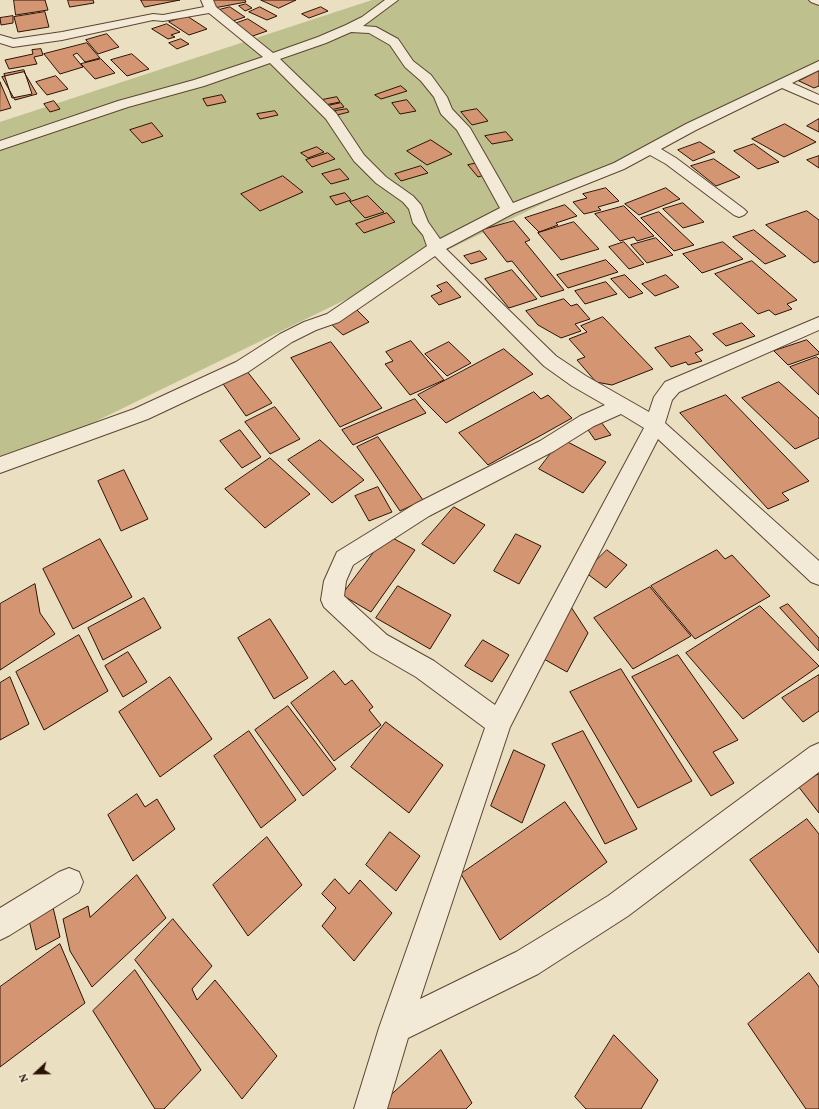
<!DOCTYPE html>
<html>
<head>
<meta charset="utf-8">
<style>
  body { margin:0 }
  #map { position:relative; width:819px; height:1109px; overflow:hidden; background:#ebdfc2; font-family:Vollkorn,serif }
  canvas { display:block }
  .north { position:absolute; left:16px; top:1053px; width:40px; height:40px; -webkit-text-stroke:3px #f2ead7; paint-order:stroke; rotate:248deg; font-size:11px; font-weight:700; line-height:16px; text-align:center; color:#2c1202 }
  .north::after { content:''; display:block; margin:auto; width:14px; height:18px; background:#2c1202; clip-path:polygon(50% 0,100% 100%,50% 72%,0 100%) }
</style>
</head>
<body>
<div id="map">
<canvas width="819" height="1109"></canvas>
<div class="north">N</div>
</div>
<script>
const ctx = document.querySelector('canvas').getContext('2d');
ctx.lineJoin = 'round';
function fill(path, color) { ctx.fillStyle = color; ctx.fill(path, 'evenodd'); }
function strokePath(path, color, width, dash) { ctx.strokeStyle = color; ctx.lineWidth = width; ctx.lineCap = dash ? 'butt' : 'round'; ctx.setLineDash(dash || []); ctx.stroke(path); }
fill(new Path2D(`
  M372,0H819V69L0,468V122Z`), '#bec08e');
const building = new Path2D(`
  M14,0H45L48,10L16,15Z
  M68,0H93L94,3L70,7Z
  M141,0H180L145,7Z
  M210,0H245L246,2L214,8Z
  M261,0H296L279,8Z
  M246,4L252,8L245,11L239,6Z
  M230,7L245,17L230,22L215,11Z
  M260,7L277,16L267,20L249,12Z
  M321,7L328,11L309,18L302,14Z
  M45,12L49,27L18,32L14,17Z
  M13,16V23L1,25L0,18Z
  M187,16L207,29L189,35L169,22Z
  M248,19L267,31L250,37L231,25Z
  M167,24L180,32L171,35L175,37L168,39L152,29Z
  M107,34L119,47L98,54L86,40Z
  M181,39L189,44L177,49L169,43Z
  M87,43L100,58L85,62L77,53L73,55L83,67L60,74L44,54Z
  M41,49L43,55L34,57L37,64L9,69L5,60L33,54L32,50Z
  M132,54L149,69L127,76L111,60Z
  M101,59L115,73L95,79L81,64Z
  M24,70L32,94L12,98L4,74Z
  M819,71V86L814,88L799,81Z
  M24,72L37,94L15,100L2,77Z
  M56,76L68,89L47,95L36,82Z
  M0,82L11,108L0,111Z
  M401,86L407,91L381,99L375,95Z
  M222,95L226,102L207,106L203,99Z
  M337,97L340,102L325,105L322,100Z
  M407,100L416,111L400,114L392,103Z
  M54,101L60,109L50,112L44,104Z
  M341,103L344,107L330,110L327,106Z
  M347,109L349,112L337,115L335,111Z
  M477,109L488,121L472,125L461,112Z
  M275,111L278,115L260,119L257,114Z
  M819,119V132L807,126Z
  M152,123L163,136L142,143L130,130Z
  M785,124L816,142L784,157L752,139Z
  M506,132L513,140L492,144L485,136Z
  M431,140L452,154L427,165L407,151Z
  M700,142L715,152L693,161L678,150Z
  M754,144L779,162L758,169L734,151Z
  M317,147L324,152L308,158L301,153Z
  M328,153L335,159L312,167L306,160Z
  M819,156V168L807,160Z
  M714,159L740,177L716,186L691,166Z
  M478,163L488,174L478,177L468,165Z
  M421,166L428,173L401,181L395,174Z
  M340,169L349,179L331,184L322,174Z
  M283,176L303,192L260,211L241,194Z
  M606,188L619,201L598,207L601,210L584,214L573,202L587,198L583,194Z
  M666,188L680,199L639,215L625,204Z
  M345,193L351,200L336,205L330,197Z
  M368,196L384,212L365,218L350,202Z
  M683,203L704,222L683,228L663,209Z
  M565,205L577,216L556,223L558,225L539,232L525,218Z
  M624,206L654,236L637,241L634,237L620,241L595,214Z
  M807,211L819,220V261L814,263L766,225Z
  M659,212L694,245L674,251L641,218Z
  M387,213L395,222L364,233L356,224Z
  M514,221L530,240L525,242L564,290L541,297L512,261L507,262L482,230Z
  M574,222L599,249L561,260L538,233Z
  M754,230L786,256L765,264L733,237Z
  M656,238L673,255L647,263L631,245Z
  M624,242L644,264L629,269L609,247Z
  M723,242L743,259L702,273L683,254Z
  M480,251L487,259L471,264L464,256Z
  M606,260L618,272L568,288L557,275Z
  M752,261L797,300L787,304L792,309L775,315L769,310L758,314L715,274Z
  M512,270L537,299L509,308L485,279Z
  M625,275L643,293L629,298L611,279Z
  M666,275L679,287L655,296L642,284Z
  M447,282L461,297L439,305L431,296L442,291L437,286Z
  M606,282L617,294L585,304L575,291Z
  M564,299L571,306L577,304L590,319L575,324L581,331L561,338L538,325L526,311Z
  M357,310L369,322L343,335L330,323Z
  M603,317L653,369L612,385L596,382L577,360L585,357L569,339L587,332L581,326Z
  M742,323L755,336L726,346L713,334Z
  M690,336L703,350L695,353L702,361L688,365L686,362L671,367L655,348Z
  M807,340L819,352V354L788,365L774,351Z
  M411,341L444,380L410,395L385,364L393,361L386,352Z
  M331,342L382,408L340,427L291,358Z
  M449,342L471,363L447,376L425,354Z
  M504,349L533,374L446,423L418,395Z
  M817,357L819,359V395L790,367Z
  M246,370L272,403L246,416L221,381Z
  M779,382L819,418V438L795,449L742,398Z
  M534,392L541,399L548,395L572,418L488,465L459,433Z
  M726,395L809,481L782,493L789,500L768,509L680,413Z
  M415,399L426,413L353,445L342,430Z
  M275,407L300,439L270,454L245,422Z
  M601,422L611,435L595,440L586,427Z
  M240,430L261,457L242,468L220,441Z
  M378,437L423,500L400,511L357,447Z
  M562,439L606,462L583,493L539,469Z
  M320,440L364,480L332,503L288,460Z
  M270,458L310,494L265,528L225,489Z
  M124,470L148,519L121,531L98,481Z
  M378,487L392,512L369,521L355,496Z
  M454,507L485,525L454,564L422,544Z
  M516,534L541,546L519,584L494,571Z
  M387,535L415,550L371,612L342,595Z
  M100,539L132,597L73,629L43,569Z
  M607,550L627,565L606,588L585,572Z
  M717,550L725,559L732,555L770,596L695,639L651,586Z
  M35,584L40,613L55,634L0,670V604Z
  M398,586L451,615L430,649L376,618Z
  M650,587L691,636L633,669L594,618Z
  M144,598L161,628L103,660L88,628Z
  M788,604L819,638V651L780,608Z
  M760,606L819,666L743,719L686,653Z
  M571,607L588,633L567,672L542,658Z
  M270,619L308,678L274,699L238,638Z
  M79,635L108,691L44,730L16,672Z
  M483,640L509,655L492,682L465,666Z
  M128,652L147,682L123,697L105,666Z
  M678,655L738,740L713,752L734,783L711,796L632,677Z
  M621,669L692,781L638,808L570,692Z
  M334,671L345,685L352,680L373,707L369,710L381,725L334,761L291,703Z
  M819,675V711L803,722L782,698Z
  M10,677L29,724L0,740V683Z
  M170,677L212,739L160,777L119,712Z
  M288,706L336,769L303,796L255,730Z
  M386,722L443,765L409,813L351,767Z
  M249,731L296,800L261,828L214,756Z
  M583,731L637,829L605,844L552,744Z
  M514,750L545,765L522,823L491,806Z
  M819,774V813L798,786Z
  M137,794L145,807L157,799L175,829L133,861L108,815Z
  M565,802L607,862L500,940L461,874Z
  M807,819L819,834V953L750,860Z
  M390,832L420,856L396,891L366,865Z
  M267,837L302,885L248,936L213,885Z
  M137,875L166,918L92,987L70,951L63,919L88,906L90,917Z
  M335,879L349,894L360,880L392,913L354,961L322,926L336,908L322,894Z
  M52,903L60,937L36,950L28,916Z
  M173,919L212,966L192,989L197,1000L215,980L277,1056L242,1099L135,960Z
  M60,944L85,1003L0,1067V987Z
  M135,970L201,1070L164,1109H155L93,1011Z
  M809,973L819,987V1109H806L748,1024Z
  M614,1035L658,1080L641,1109H586L575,1097Z
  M441,1050L472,1103L466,1109H384L392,1094Z`);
fill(building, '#d49573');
strokePath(building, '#2c1202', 1);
const street = new Path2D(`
  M201,0H213L216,7L273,53L318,37L346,25L362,17L385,0H398L363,26L376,27L398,39L413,61L431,75L447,97L452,109L470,128L513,203L614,163L686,124L819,61V70L792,83L819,95V104L782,88L696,130L661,149L676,158L744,209L747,212L744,215L739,217L734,215L666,164L650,155L624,169L514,213L446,249L556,356L586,376L649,412L654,397L665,382L819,317V330L679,392L672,400L665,423L819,561V585L811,582L658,439L510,727L420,999L516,952L608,896L810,747L819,743V772L628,916L538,974L408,1038L387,1109H354L379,1028L485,728L416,677L371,651L324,607L321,600L324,581L337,552L415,504L540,441L580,416L605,405L572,386L544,366L435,256L339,322L316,330L292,342L248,372L148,419L0,473V457L134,409L236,362L280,334L304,322L327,314L427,246L423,235L413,223L409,209L403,202L376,183L354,161L326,119L270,63L204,86L128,107L0,150V141L118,101L194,80L263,57L209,13L163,21L153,20L62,40L13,47L0,43V35L14,39L62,32L153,14L163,15L204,7ZM351,32L369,33L390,45L405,67L421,81L434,97L441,114L457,130L500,208L440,239L428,222L421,205L413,196L386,177L364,155L336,113L280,59L326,43ZM621,414L644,428L495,705L434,661L387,635L344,596L346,581L353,565L429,516L554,451L594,426Z
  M809,0H819V5L811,2Z
  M69,868L79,872L83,882L79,892L10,935L0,940V908L59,872Z`);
strokePath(street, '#5c4532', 2);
fill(street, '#f2ead7');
</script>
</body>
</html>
